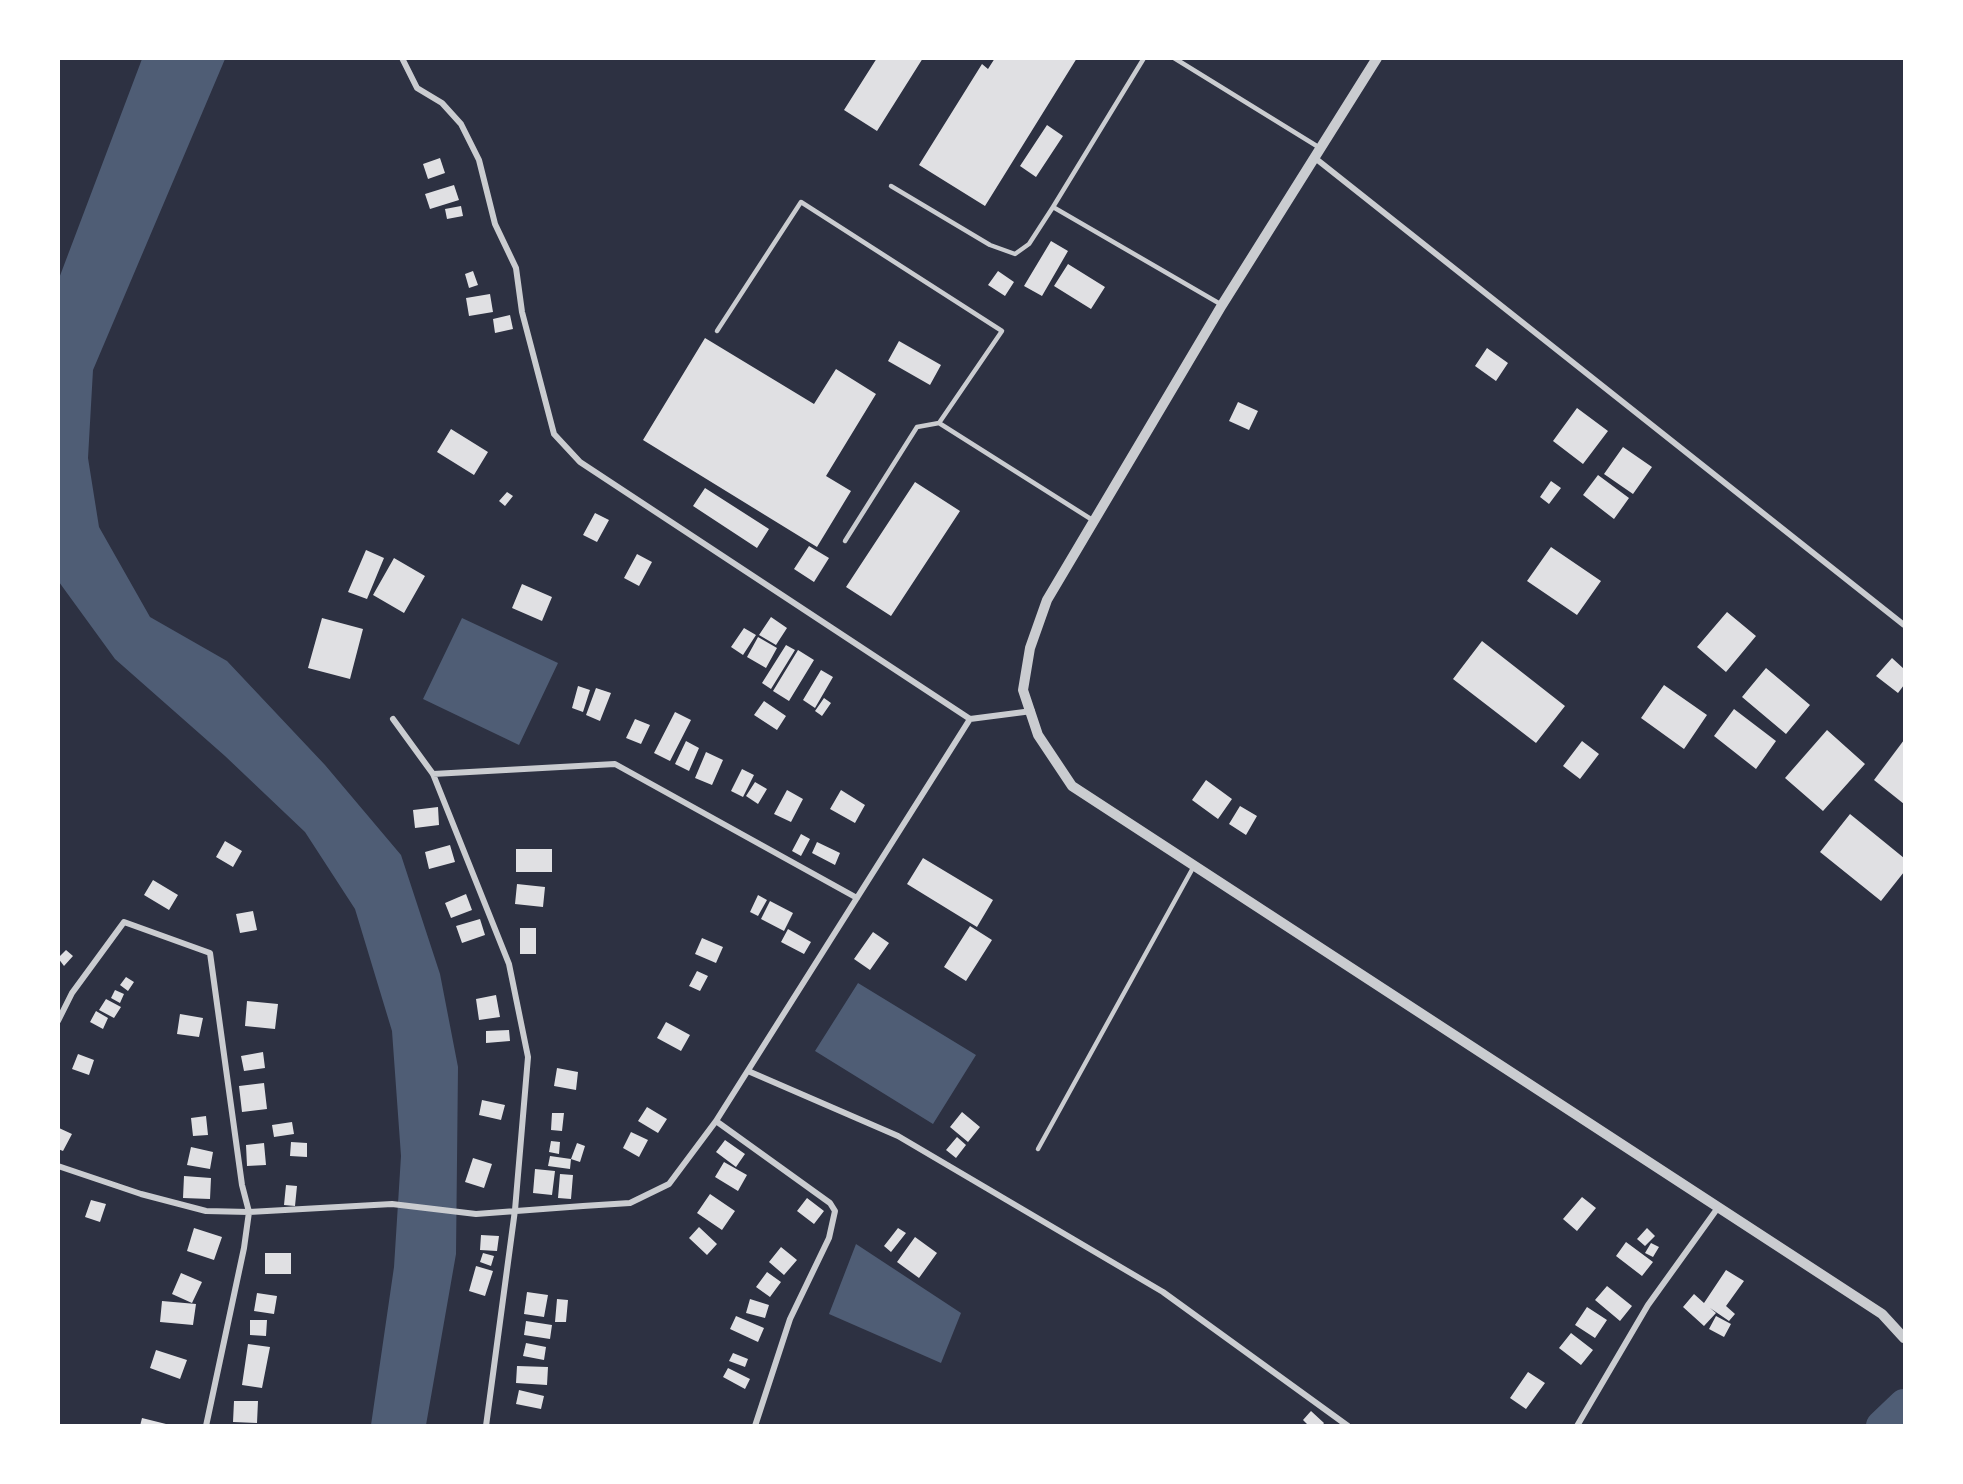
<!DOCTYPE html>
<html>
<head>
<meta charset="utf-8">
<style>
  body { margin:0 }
  #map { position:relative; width:1963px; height:1484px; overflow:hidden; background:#2d3142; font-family:"PT Sans",sans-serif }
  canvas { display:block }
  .frame { position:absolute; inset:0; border:60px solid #fff; pointer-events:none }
</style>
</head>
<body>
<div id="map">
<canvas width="1963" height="1484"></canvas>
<div class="frame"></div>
</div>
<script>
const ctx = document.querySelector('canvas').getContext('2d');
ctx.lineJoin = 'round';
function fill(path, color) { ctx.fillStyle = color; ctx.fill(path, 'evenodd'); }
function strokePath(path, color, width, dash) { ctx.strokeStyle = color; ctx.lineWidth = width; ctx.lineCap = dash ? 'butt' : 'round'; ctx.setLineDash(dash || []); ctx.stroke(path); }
fill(new Path2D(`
  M142,59H225L93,370L88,458L99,527L150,617L227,661L325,765L401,855L440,974L458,1067L456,1254L426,1425H371L394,1267L401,1156L392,1031L355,909L305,832L225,756L115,659L59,582L58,281Z
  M462,618L558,663L519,745L423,699Z
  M858,983L976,1055L933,1124L815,1051Z
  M856,1244L961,1313L941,1363L829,1314Z`), '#4f5d75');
strokePath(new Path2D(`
  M1882,1426L1904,1405`), '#4f5d75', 32);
fill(new Path2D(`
  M877,58H923L877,131L844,110Z
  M995,58H1077L985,206L919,165L982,64L988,69Z
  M1047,125L1063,136L1036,177L1020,166Z
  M440,158L445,173L428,179L423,164Z
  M454,185L459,200L430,209L425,194Z
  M461,206L463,216L447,219L445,209Z
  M1051,241L1068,251L1042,296L1024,286Z
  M1068,264L1105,287L1091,309L1054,286Z
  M473,271L478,285L469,288L465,274Z
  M998,271L1014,282L1005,296L988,285Z
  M490,294L493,312L469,316L466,298Z
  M510,315L513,329L495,333L493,319Z
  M705,338L814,404L836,369L876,394L826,476L851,491L817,547L643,440Z
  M899,341L941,365L930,385L888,361Z
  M1487,348L1508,363L1496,381L1475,366Z
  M1238,402L1258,411L1249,430L1229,421Z
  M1577,408L1608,431L1583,464L1553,441Z
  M451,429L488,452L474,475L437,452Z
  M1623,447L1652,467L1633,494L1604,474Z
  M1598,475L1629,498L1614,519L1583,495Z
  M1551,481L1561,488L1549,504L1540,497Z
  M915,482L960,511L891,616L846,587Z
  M705,488L769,529L757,548L693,506Z
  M507,492L513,496L505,506L499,501Z
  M595,513L609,520L597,542L583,535Z
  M809,546L829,558L814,582L794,569Z
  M1551,547L1601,581L1577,615L1527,581Z
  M366,550L384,558L367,599L348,592Z
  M637,554L652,562L639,586L624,578Z
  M394,558L425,576L404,613L373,595Z
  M522,584L552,597L542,621L512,608Z
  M1727,612L1756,636L1726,672L1697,647Z
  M771,617L787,628L776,645L759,635Z
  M322,618L363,629L350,679L308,668Z
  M744,628L756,635L743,655L731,647Z
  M758,637L777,648L766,668L747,657Z
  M1482,641L1565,706L1536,743L1453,679Z
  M786,645L795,650L771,689L762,683Z
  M798,650L814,660L789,701L773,691Z
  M1892,658L1904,669V685L1898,693L1876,676Z
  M1766,668L1810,705L1786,734L1742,697Z
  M821,670L833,677L815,708L803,700Z
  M1664,685L1707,715L1684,749L1641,718Z
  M578,686L590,690L583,712L572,708Z
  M596,688L611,693L600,721L586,715Z
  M824,698L831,703L822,716L815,711Z
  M764,701L786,716L777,730L754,715Z
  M1734,709L1776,741L1756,769L1714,736Z
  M675,712L691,720L670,761L654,753Z
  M635,719L650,725L641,744L626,738Z
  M1827,730L1865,764L1823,811L1785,778Z
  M1904,740V804L1874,780Z
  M686,741L699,748L689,771L675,764Z
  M1582,741L1599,754L1580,779L1563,766Z
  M706,752L723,760L712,785L695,778Z
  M742,769L754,775L743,797L731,791Z
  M1206,780L1232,799L1218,819L1192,800Z
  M755,782L767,789L758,804L746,796Z
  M787,790L803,799L791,822L774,814Z
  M841,790L865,805L855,823L830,809Z
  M1240,806L1257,816L1246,835L1229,824Z
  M438,807L439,825L415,828L413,810Z
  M1850,814L1904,858V872L1881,901L1820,852Z
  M801,834L810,839L801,856L792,851Z
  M225,841L242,851L233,867L216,857Z
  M817,842L840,853L835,865L812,853Z
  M450,845L455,862L429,869L425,852Z
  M516,849H552V872H516Z
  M923,858L993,900L977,927L907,884Z
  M153,880L178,895L169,910L144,895Z
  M517,884L545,887L543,907L515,904Z
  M466,894L472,910L451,918L445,903Z
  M758,895L767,900L758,916L750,912Z
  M770,901L793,913L784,931L761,919Z
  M253,911L257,930L240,933L236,914Z
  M480,919L485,935L462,943L456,926Z
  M970,926L992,940L966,981L944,967Z
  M520,928H536V954H520Z
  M788,929L811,942L804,954L781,942Z
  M873,932L889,943L870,970L854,959Z
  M702,938L723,947L716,963L695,954Z
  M66,950L73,956L64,966L58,958Z
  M697,971L708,976L700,991L689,986Z
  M126,977L134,982L128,991L120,985Z
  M115,990L124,994L120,1003L111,998Z
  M496,995L500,1017L479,1020L476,999Z
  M106,999L121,1007L114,1018L99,1010Z
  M247,1001L278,1004L275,1029L245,1026Z
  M96,1011L108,1018L103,1029L90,1022Z
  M180,1014L203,1018L199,1037L177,1034Z
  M666,1022L690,1035L681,1051L657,1038Z
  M509,1030L510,1041L486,1043V1031Z
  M263,1052L265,1068L244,1071L241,1056Z
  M78,1054L94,1060L89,1075L72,1069Z
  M557,1068L578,1072L576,1090L554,1086Z
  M264,1083L267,1109L242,1112L239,1086Z
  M482,1100L505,1105L501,1120L479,1115Z
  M647,1107L667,1119L658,1133L638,1121Z
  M962,1112L980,1127L968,1142L950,1127Z
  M552,1113H564L562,1131L551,1130Z
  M206,1116L208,1135L193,1136L191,1118Z
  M292,1122L294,1134L274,1137L272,1125Z
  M59,1128L72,1134L63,1151L58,1149Z
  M631,1132L648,1140L639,1157L623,1148Z
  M957,1137L966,1145L956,1158L946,1150Z
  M725,1140L745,1154L736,1167L716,1152Z
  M551,1141L560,1142L559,1154L549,1152Z
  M291,1142L307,1143V1157L290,1156Z
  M264,1143L266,1165L247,1166L246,1145Z
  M577,1143L585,1146L580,1162L571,1159Z
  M191,1147L213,1152L210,1169L187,1165Z
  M550,1156L571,1159L570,1169L548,1166Z
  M473,1158L492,1164L484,1188L465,1182Z
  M724,1162L747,1175L738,1191L715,1177Z
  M535,1169L555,1171L552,1195L533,1193Z
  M560,1174L573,1175L571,1199L558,1198Z
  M184,1176L211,1178L210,1199L183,1198Z
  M286,1185L297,1186L295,1206L284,1205Z
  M710,1194L735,1211L722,1230L697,1213Z
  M1582,1197L1596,1208L1577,1231L1563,1219Z
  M807,1198L824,1211L814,1224L797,1211Z
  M91,1200L106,1204L100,1222L85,1217Z
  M699,1227L717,1244L707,1255L689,1238Z
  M194,1228L222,1237L214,1260L187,1251Z
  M898,1228L906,1233L891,1252L884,1246Z
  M1647,1228L1655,1236L1645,1246L1637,1239Z
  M481,1235L499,1236L497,1251L480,1250Z
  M915,1237L937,1253L919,1278L897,1262Z
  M1626,1242L1653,1262L1642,1276L1616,1256Z
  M1651,1243L1659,1247L1653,1257L1645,1253Z
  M781,1247L797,1260L784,1275L769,1262Z
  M265,1253H291V1274H265Z
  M483,1253L494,1256L491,1266L480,1262Z
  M476,1266L493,1271L485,1296L469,1291Z
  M1726,1270L1744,1281L1726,1306L1735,1314L1729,1321L1710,1308L1716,1313L1704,1326L1683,1307L1694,1294L1704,1303Z
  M767,1272L781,1282L770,1297L756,1287Z
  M181,1273L202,1282L192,1303L172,1294Z
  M1607,1286L1632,1306L1620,1321L1595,1300Z
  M527,1292L548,1295L544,1317L524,1314Z
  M257,1293L277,1296L274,1314L254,1311Z
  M557,1299L568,1300L566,1322H555Z
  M750,1299L769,1305L765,1318L746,1313Z
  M162,1301L196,1304L193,1325L160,1322Z
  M1587,1307L1607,1320L1595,1338L1575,1325Z
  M736,1316L764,1328L758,1342L730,1329Z
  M1716,1316L1731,1324L1724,1337L1709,1329Z
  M250,1320H267L266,1336L250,1335Z
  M526,1321L552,1325L550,1339L524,1335Z
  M1571,1333L1593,1350L1581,1365L1559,1348Z
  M526,1343L546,1347L544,1360L523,1356Z
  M248,1344L270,1347L262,1388L242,1385Z
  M156,1350L187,1360L180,1379L150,1368Z
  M733,1353L748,1359L745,1367L729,1361Z
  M517,1366L548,1367L547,1385L516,1383Z
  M728,1368L750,1379L745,1389L723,1377Z
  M1528,1372L1545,1383L1526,1409L1510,1398Z
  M519,1390L544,1396L541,1409L516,1404Z
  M234,1401H258L257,1423L233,1422Z
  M1311,1411L1324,1423L1322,1426H1309L1303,1420Z
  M142,1418L170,1425V1426H140Z`), '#e0e0e3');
strokePath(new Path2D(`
  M1144,58L1053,207L1222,305
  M1174,58L1320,148
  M891,186L990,245L1015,254L1029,244L1053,207
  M717,331L801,202L1002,331L939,423L917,427L845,541
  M939,423L1094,521
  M1038,1149L1194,866`), '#caccd0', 4.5);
strokePath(new Path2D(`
  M402,58L417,88L442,103L461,124L479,160L495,224L516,268L522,312L554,434L580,462L970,719
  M1315,158L1904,625
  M393,719L433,774L509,964L528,1057L515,1210L486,1426
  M433,774L615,764L857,898
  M58,1021L72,993L124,922L210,953L242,1185L249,1212L244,1248L206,1426
  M748,1071L898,1136L1163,1292L1348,1426
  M716,1121L830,1203L835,1211L829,1238L790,1319L755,1426
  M58,1166L141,1194L206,1211L249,1212L392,1204L476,1214L583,1206L630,1203L669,1184L716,1121L970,719L1032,711
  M1577,1426L1648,1305L1717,1209`), '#caccd0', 6);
strokePath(new Path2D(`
  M1377,58L1222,305L1047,600L1030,648L1023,690L1038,735L1072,786L1882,1314L1904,1338`), '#caccd0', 10);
</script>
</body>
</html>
